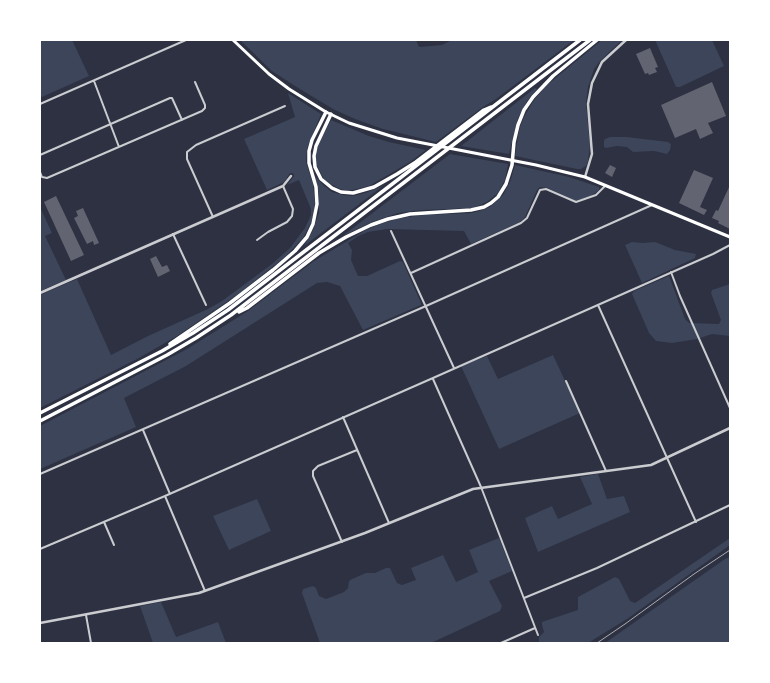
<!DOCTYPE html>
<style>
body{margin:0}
#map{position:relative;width:770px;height:683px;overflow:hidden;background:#2d3142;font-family:Karla,sans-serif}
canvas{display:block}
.frame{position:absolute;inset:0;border:41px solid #fff;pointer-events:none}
</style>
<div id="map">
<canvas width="770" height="683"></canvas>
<div class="frame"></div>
</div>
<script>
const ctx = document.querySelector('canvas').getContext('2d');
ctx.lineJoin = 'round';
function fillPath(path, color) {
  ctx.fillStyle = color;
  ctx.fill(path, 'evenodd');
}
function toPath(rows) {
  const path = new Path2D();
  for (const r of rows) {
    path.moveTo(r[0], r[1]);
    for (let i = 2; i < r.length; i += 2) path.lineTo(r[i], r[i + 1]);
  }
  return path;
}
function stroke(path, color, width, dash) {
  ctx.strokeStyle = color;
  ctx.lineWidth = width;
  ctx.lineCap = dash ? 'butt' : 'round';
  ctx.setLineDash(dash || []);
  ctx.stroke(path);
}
fillPath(toPath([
 [40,40,72,40,89,76,42,97,40,95],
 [240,40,416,40,419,47,442,45,452,40,574,40,496,99,483,107,436,142,383,129,355,119,333,109,295,86,272,71],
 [602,40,622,40,600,61,594,69,588,87,586,103,590,146,588,161,586,166,581,169,577,169,515,156,518,136,520,127,524,117,534,100,547,85],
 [655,40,712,40,724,66,680,87,676,87],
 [535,88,537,89,527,101,518,118,509,154,461,146],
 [288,93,321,114,307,148,306,162,313,184,315,203,312,221,303,238,286,256,241,292,177,336,139,358,40,408,40,295,77,279,111,355,148,336,208,309,222,301,272,264,290,248,305,228,311,215,311,209,299,180,287,185,294,176,293,173,290,173,284,182,267,190,244,139,295,117],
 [331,120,369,136,389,142,426,150,410,162,369,186,348,191,340,189,329,183,324,179,317,166,316,159,316,152,319,143],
 [610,137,627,137,668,142,671,144,670,150,667,154,654,151,633,152,627,147,617,146,606,148,604,147,604,141,605,139],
 [450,154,508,164,505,180,498,193,487,202,473,208,421,210,398,213,372,222,345,235,345,234],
 [515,165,569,177,599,187,599,190,591,196,575,201,548,188,540,187,537,190,525,217,520,222,471,244,464,231,387,229,368,232,358,236,348,243,352,250,351,260,358,276,367,276,400,261,403,262,421,303,421,305,363,330,340,286,327,282,317,283,186,366,124,398,136,427,40,469,40,426,187,349,248,311,314,261,364,231,377,225,400,218,423,215,472,213,479,211,490,207,503,195,510,182],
 [315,176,323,185,332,192,343,195,353,196,365,193,383,186,304,246,314,228,319,212,319,195],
 [40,207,52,233,45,236,66,280,40,291],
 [632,242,643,243,655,242,675,250,696,254,695,258,642,283,625,245],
 [669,276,685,319,689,323,719,324,721,320,711,293,712,290,730,284,730,336,712,334,697,339,672,343,656,341,649,333,632,294,634,291],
 [553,355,580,413,499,449,461,366,487,356,498,379],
 [598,474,607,499,624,496,630,512,538,552,525,518,552,506,558,519,592,504,580,477],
 [257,499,271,531,229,550,213,516],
 [499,538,512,571,489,581,502,606,500,611,431,643,320,643,302,593,303,589,313,586,316,588,319,596,326,599,344,592,348,588,349,581,352,579,366,573,375,573,386,568,390,568,397,583,402,585,416,580,411,568,443,555,456,582,478,572,469,550],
 [730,538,730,545,627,619,588,643,539,643,539,637,544,632,542,625,542,622,578,610,578,597,615,577,619,579,630,601,635,603],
 [730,557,730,643,605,643,725,559],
 [161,602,176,637,218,622,226,643,153,643,140,606]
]), '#3c4559');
fillPath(toPath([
 [650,48,658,67,655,68,657,72,649,75,648,73,645,74,636,54],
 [712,82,726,116,708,123,713,133,700,139,696,129,675,138,661,105],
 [610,165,616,168,612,177,605,173],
 [694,170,713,178,700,207,707,210,704,215,679,203],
 [730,185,730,229,718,223,719,221,712,218,716,210,718,211],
 [56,196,84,255,71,261,44,202],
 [83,208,99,243,94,245,93,241,87,244,74,218,78,216,76,211],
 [156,256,162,267,167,265,170,271,158,277,150,259]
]), '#626471');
stroke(toPath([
 [94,81,119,147],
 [40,104,186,40],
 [40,155,170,98,172,98,182,120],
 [40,172,42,177,47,178,202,111,205,108,205,105,195,82],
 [213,217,187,159,187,152,196,145,285,106],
 [391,231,454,368],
 [173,234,206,305],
 [257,240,268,232,287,222,292,216,293,209,283,186],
 [671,272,680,296,730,408],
 [411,273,521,223,527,218,540,190,546,189,576,202,596,195,605,186],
 [598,305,696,522],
 [433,379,481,487,538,635],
 [566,381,606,471],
 [343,417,389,523],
 [143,430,170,494],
 [40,474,426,306,652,205],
 [165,496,205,591],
 [104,522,114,545],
 [342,542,313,476,313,471,318,466,357,450],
 [40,549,165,496,433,378,713,254,730,245],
 [524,598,597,568,730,505],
 [86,615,91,643],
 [501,643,535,628]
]), '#caccd0', 2);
stroke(toPath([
 [585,177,592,154,588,104,592,83,602,62,626,40],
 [40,293,283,186,291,176],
 [40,623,199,593,365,533,473,489,651,465,730,428]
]), '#caccd0', 2.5);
stroke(toPath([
 [233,40,269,74,289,89,326,112,349,123,397,138,536,165,585,177,730,237]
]), '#fff', 3);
stroke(toPath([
 [331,114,316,146,314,156,315,167,321,179,332,188,341,192,353,193,374,187,397,174,416,162,484,110,491,107],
 [239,312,247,308,319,253,346,237,371,225,388,219,410,214,471,210,484,207,491,203,498,197,506,184,512,165,514,142,518,125,524,110,533,97,553,76,597,40],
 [170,344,230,303,273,270,295,251,307,237,313,224,317,204,316,187,309,163,309,151,312,140,326,112],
 [40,413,162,351,193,333,228,310,580,40],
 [40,421,167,355,196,338,231,315,590,40]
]), '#fff', 3.5);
stroke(toPath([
 [597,643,625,624,694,574,730,550]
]), '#abadb3', 1);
</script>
